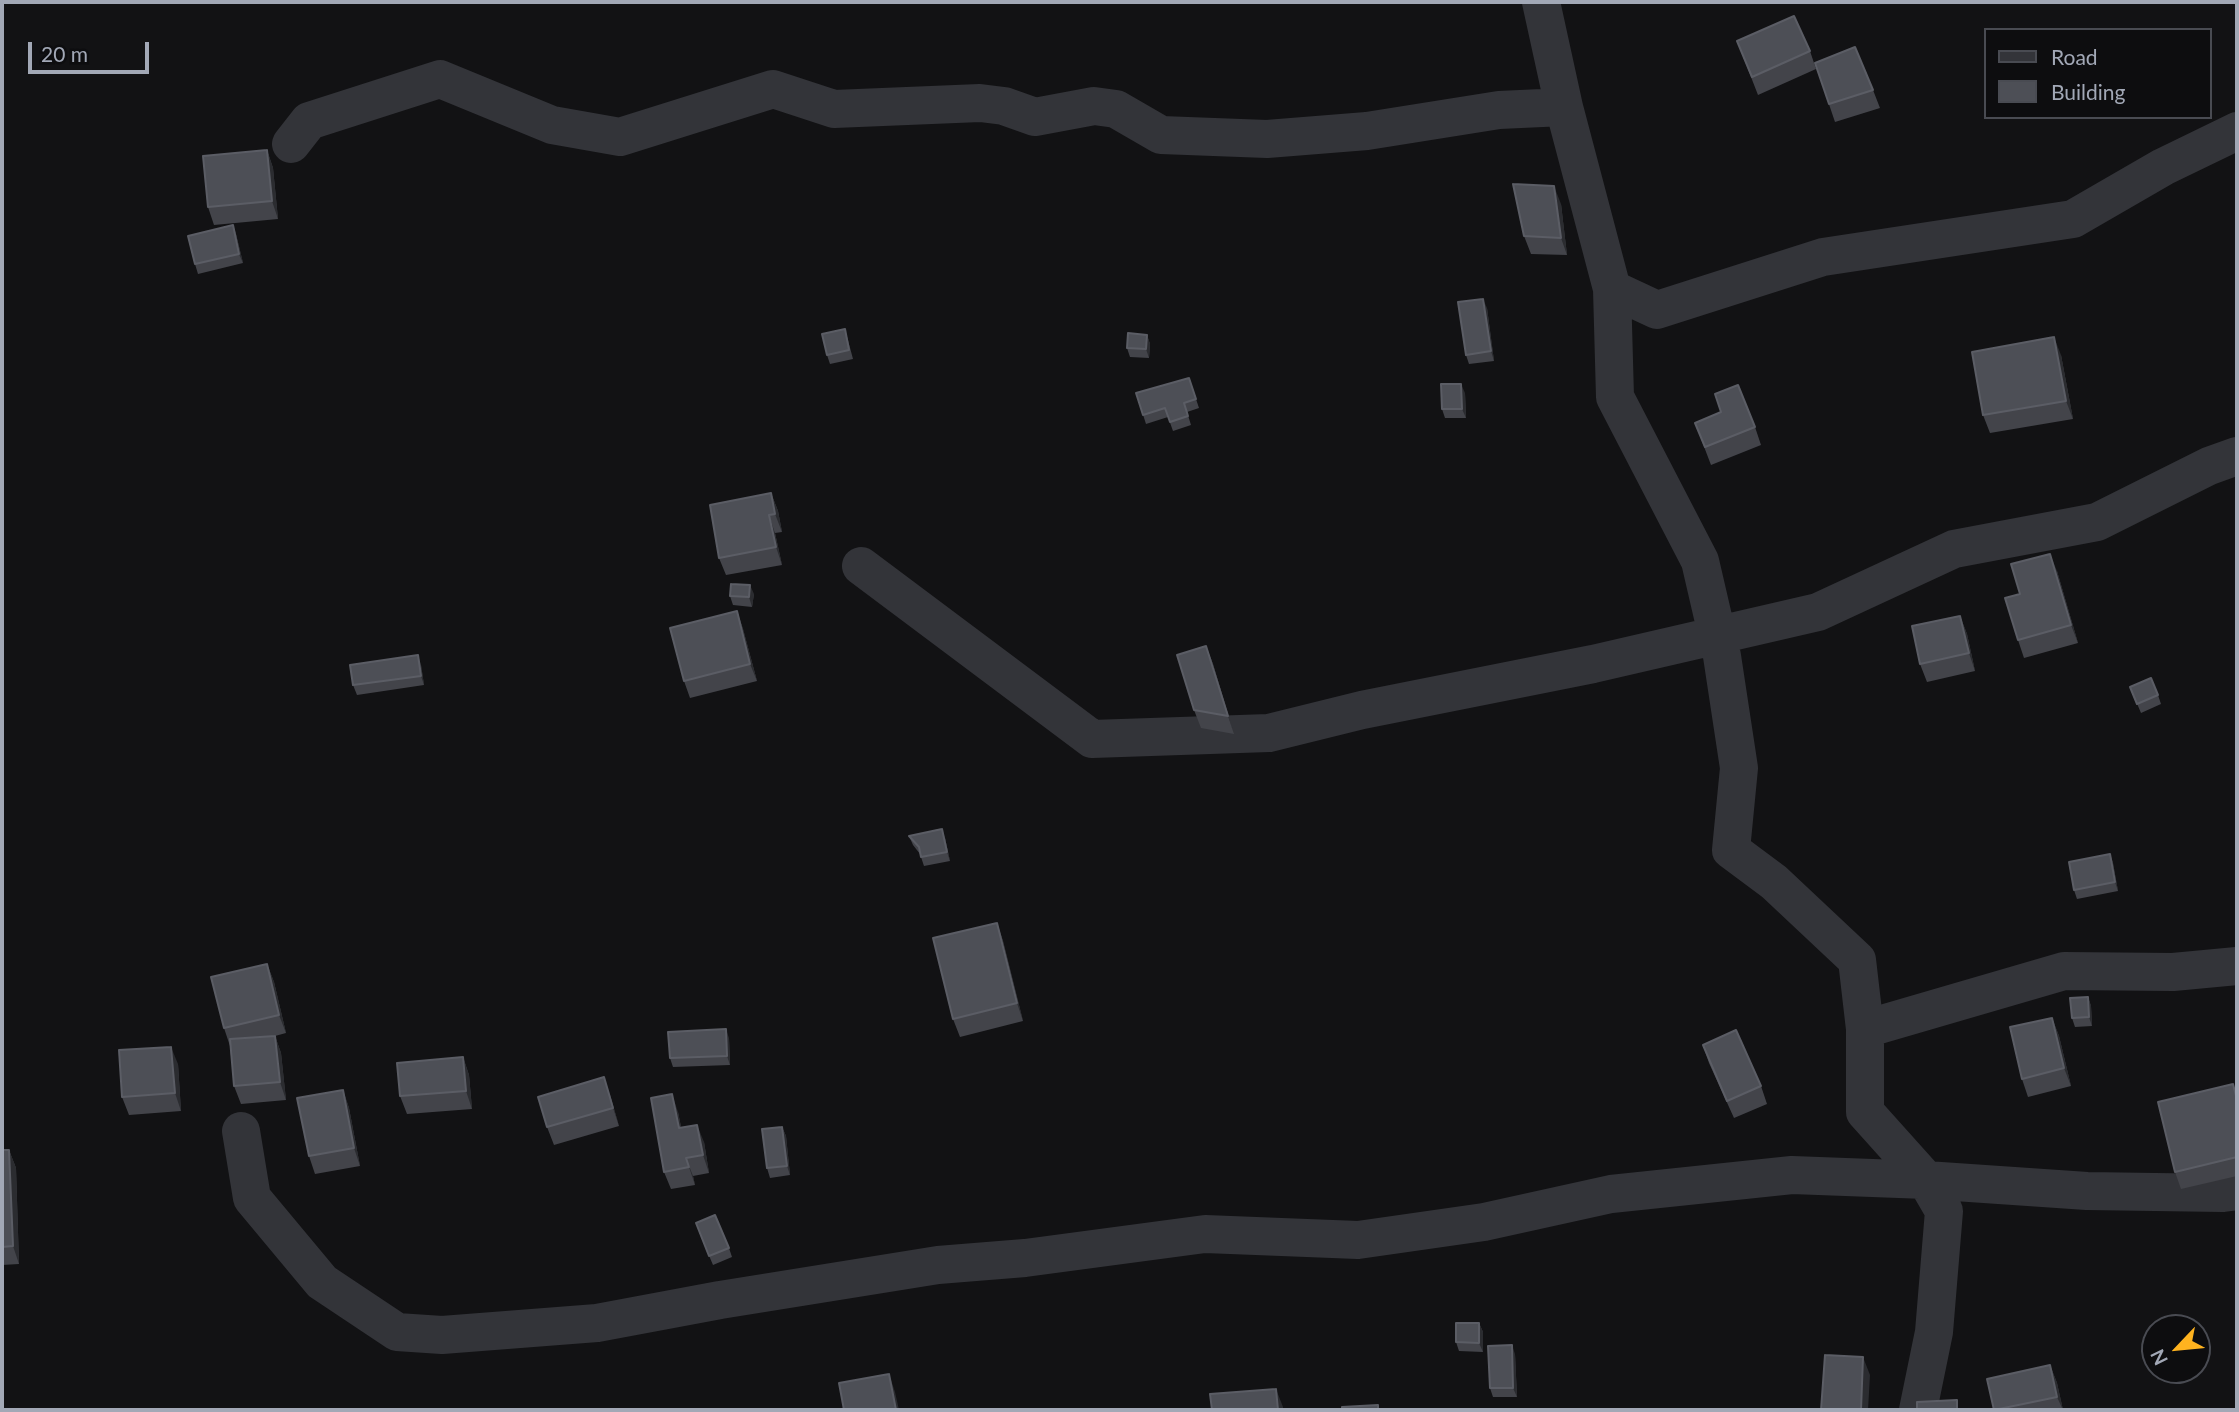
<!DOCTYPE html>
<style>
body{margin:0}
#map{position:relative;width:2239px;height:1412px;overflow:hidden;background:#121214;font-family:Lato,sans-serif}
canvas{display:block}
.frame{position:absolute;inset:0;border:4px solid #a2a8b6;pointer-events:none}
.legend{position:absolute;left:1984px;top:28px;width:228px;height:91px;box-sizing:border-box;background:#0d0d0f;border:2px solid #494b52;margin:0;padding:9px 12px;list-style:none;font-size:21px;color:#a2a8b6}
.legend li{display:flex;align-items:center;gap:14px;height:35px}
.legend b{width:35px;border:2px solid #494b52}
.north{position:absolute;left:2141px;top:1314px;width:70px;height:70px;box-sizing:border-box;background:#0d0d0f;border:2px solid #494b52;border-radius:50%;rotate:244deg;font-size:19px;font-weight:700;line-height:28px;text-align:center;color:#a2a8b6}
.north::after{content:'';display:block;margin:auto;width:24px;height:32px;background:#ffb31f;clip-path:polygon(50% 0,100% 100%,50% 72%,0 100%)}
.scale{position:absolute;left:28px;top:42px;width:121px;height:32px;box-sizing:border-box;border:4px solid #a2a8b6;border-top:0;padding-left:9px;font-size:21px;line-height:24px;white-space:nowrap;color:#a2a8b6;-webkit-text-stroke:5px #0d0d0f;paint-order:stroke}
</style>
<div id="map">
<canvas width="2239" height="1412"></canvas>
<div class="frame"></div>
<ul class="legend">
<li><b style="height:9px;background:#333439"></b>Road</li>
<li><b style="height:19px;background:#4d4f56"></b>Building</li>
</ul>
<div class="north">N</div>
<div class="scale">20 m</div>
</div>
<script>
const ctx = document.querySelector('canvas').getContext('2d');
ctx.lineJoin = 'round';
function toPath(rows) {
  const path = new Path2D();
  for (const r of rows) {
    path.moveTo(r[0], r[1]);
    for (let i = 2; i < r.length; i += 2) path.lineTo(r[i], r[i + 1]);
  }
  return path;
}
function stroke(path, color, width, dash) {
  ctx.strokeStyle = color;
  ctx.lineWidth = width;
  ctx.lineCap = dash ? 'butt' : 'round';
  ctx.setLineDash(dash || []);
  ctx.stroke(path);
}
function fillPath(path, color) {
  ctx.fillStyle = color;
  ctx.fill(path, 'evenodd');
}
stroke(toPath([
 [1541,2,1564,107,1612,289,1615,397,1700,561,1722,656,1739,768,1731,850,1774,882,1857,960,1865,1029,1865,1112,1926,1180,1944,1211,1934,1332,1918,1410],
 [291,144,309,121,440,79,552,125,620,137,773,89,834,109,980,103,1004,106,1035,117,1094,106,1116,109,1161,135,1267,139,1367,131,1499,110,1564,107],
 [1612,289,1657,310,1823,257,2073,219,2163,167,2237,131],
 [861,566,1092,739,1269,733,1362,710,1593,664,1818,612,1954,549,2097,522,2209,466,2237,456],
 [1865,1029,2064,971,2173,972,2237,966],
 [241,1131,252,1198,322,1282,397,1332,442,1335,597,1323,720,1300,938,1265,1025,1258,1205,1234,1358,1240,1484,1222,1611,1194,1792,1175,1926,1180,2087,1191,2223,1193,2237,1191]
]), '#333439', 38);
fillPath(toPath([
 [1737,41,1810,51,1816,69,1758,95],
 [1815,63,1873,90,1880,108,1835,122],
 [267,150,273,168,278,219,214,225,208,207],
 [1561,204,1567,255,1531,254,1524,236],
 [233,225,236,234,243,263,198,274,195,264],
 [1487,308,1494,361,1469,364,1466,355],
 [845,329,853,359,830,364,827,355],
 [1147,335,1150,344,1149,358,1130,357,1127,348],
 [2061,355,2073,419,1990,433,1983,415],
 [1189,378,1199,408,1187,412,1191,425,1173,431,1168,417,1146,424,1136,393],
 [1465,393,1466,418,1445,418,1442,409],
 [1721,412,1755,427,1761,445,1711,465,1695,423],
 [771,493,778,511,782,532,775,533,782,565,726,575,719,558],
 [2057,571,2078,643,2024,658,2018,640,2020,594],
 [754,594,752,607,733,605,730,596],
 [737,611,743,629,757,681,690,698,684,681],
 [1960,616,1967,634,1975,671,1927,682,1920,664],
 [1206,646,1213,664,1234,734,1201,728,1194,710],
 [421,665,424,685,357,695,353,685],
 [2130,687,2158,695,2161,704,2141,713],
 [909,836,945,838,950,861,924,866,920,854,913,845],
 [2110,854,2113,863,2118,891,2077,899,2074,890],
 [997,923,1003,941,1023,1021,960,1037,953,1019],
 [267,964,274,982,286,1033,275,1036,281,1053,286,1100,241,1104,234,1086,230,1046,224,1028],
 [2088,997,2091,1006,2092,1026,2075,1027,2072,1018],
 [2052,1018,2059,1036,2071,1086,2028,1097,2022,1079],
 [729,1038,730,1065,673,1067,670,1058],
 [1703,1045,1761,1086,1767,1104,1734,1118,1709,1063],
 [463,1057,469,1075,472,1109,407,1114,400,1096],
 [178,1064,181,1111,129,1115,122,1097],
 [2233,1084,2237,1095,2237,1176,2181,1189,2175,1172],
 [343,1090,349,1108,360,1166,315,1174,309,1156],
 [610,1095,619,1126,554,1145,547,1127],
 [678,1112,681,1127,704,1142,709,1173,693,1176,695,1185,671,1189,664,1172],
 [782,1127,786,1136,790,1175,770,1178,767,1168],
 [2,1150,9,1150,16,1168,19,1264,2,1265],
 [699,1232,729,1248,732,1257,713,1265],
 [1479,1323,1483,1332,1483,1352,1459,1351,1456,1342],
 [1515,1354,1517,1397,1493,1397,1490,1388],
 [2050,1365,2057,1383,2063,1410,1994,1410]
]), '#43444a');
fillPath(toPath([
 [267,150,273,168,278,219,272,201],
 [1554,186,1561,204,1567,255,1561,238],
 [233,225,236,234,243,263,239,254],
 [1483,299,1487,308,1494,361,1491,351],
 [1147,335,1150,344,1149,358,1146,349],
 [2054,337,2061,355,2073,419,2066,401],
 [1461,384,1465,393,1466,418,1462,409],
 [771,493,778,511,782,532,775,514],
 [769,515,775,533,782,565,776,547],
 [2050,554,2057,571,2078,643,2071,625],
 [750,585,754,594,752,607,749,597],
 [737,611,743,629,757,681,750,664],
 [1960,616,1967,634,1975,671,1969,653],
 [1206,646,1213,664,1234,734,1228,716],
 [418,655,421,665,424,685,421,676],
 [942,829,945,838,950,861,947,852],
 [2110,854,2113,863,2118,891,2115,882],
 [997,923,1003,941,1023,1021,1017,1003],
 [267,964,274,982,286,1033,279,1015],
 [2088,997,2091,1006,2092,1026,2089,1017],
 [2052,1018,2059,1036,2071,1086,2064,1068],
 [726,1029,729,1038,730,1065,727,1056],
 [275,1036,281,1053,286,1100,280,1082],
 [171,1047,178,1064,181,1111,175,1093],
 [463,1057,469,1075,472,1109,466,1091],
 [604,1077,610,1095,619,1126,613,1108],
 [343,1090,349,1108,360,1166,354,1148],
 [672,1094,678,1112,685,1146,679,1128],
 [697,1125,704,1142,709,1173,703,1155],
 [782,1127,786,1136,790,1175,787,1166],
 [9,1150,16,1168,19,1264,13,1246],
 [686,1158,693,1176,695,1185],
 [1479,1323,1483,1332,1483,1352,1479,1343],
 [1512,1345,1515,1354,1517,1397,1513,1388],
 [1863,1357,1870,1375,1868,1410,1861,1410],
 [2050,1365,2057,1383,2063,1410,2057,1397],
 [889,1374,895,1392,899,1410,896,1410],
 [1276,1389,1283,1407,1283,1410,1278,1410]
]), '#2b2c30');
const building = toPath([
 [1794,16,1810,51,1752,77,1737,41,1794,16],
 [1855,47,1873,90,1829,104,1815,63,1855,47],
 [267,150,272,201,208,207,203,156,267,150],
 [1513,184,1554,186,1561,238,1524,236,1513,184],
 [233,225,239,254,195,264,188,236,233,225],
 [1483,299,1491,351,1466,355,1458,302,1483,299],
 [845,329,849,350,827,355,822,334,845,329],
 [1128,333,1147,335,1146,349,1127,348,1128,333],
 [2054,337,2066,401,1983,415,1972,352,2054,337],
 [1189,378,1196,399,1184,403,1188,416,1170,422,1165,408,1143,415,1136,393,1189,378],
 [1441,384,1461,384,1462,409,1442,409,1441,384],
 [1738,385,1755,427,1705,447,1695,423,1721,412,1715,394,1738,385],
 [771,493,775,514,769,515,776,547,719,558,710,505,771,493],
 [2050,554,2071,625,2018,640,2005,598,2020,594,2011,564,2050,554],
 [731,584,750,585,749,597,730,596,731,584],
 [737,611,750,664,684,681,670,628,737,611],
 [1960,616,1969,653,1920,664,1912,626,1960,616],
 [1206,646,1228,716,1194,710,1177,655,1206,646],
 [418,655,421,676,353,685,350,665,418,655],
 [2151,678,2158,695,2137,704,2130,687,2151,678],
 [942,829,947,852,921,857,919,847,909,836,942,829],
 [2110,854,2115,882,2074,890,2069,862,2110,854],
 [997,923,1017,1003,953,1019,933,938,997,923],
 [267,964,279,1015,224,1028,211,977,267,964],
 [2088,997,2089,1017,2072,1018,2070,998,2088,997],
 [2052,1018,2064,1068,2022,1079,2010,1027,2052,1018],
 [726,1029,727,1056,670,1058,668,1032,726,1029],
 [1736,1030,1761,1086,1727,1101,1703,1045,1736,1030],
 [275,1036,280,1082,234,1086,230,1039,275,1036],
 [171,1047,175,1093,122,1097,119,1050,171,1047],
 [463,1057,466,1091,400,1096,397,1063,463,1057],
 [604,1077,613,1108,547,1127,538,1097,604,1077],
 [2233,1084,2237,1100,2237,1157,2175,1172,2158,1102,2233,1084],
 [343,1090,354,1148,309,1156,297,1098,343,1090],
 [672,1094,679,1128,697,1125,703,1155,686,1158,689,1167,664,1172,651,1098,672,1094],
 [782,1127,787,1166,767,1168,762,1129,782,1127],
 [2,1150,9,1150,13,1246,2,1247,2,1150],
 [715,1215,729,1248,709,1256,696,1223,715,1215],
 [1456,1323,1479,1323,1479,1343,1456,1342,1456,1323],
 [1512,1345,1513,1388,1490,1388,1488,1346,1512,1345],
 [1825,1355,1863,1357,1861,1410,1821,1410,1825,1355],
 [2050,1365,2057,1397,1994,1410,1987,1379,2050,1365],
 [889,1374,896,1410,844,1410,839,1383,889,1374],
 [1276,1389,1278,1410,1212,1410,1210,1394,1276,1389],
 [1957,1400,1957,1410,1917,1410,1917,1402,1957,1400],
 [1378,1405,1378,1410,1342,1410,1342,1407,1378,1405]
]);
fillPath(building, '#4d4f56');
stroke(building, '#5b5d65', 2);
</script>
